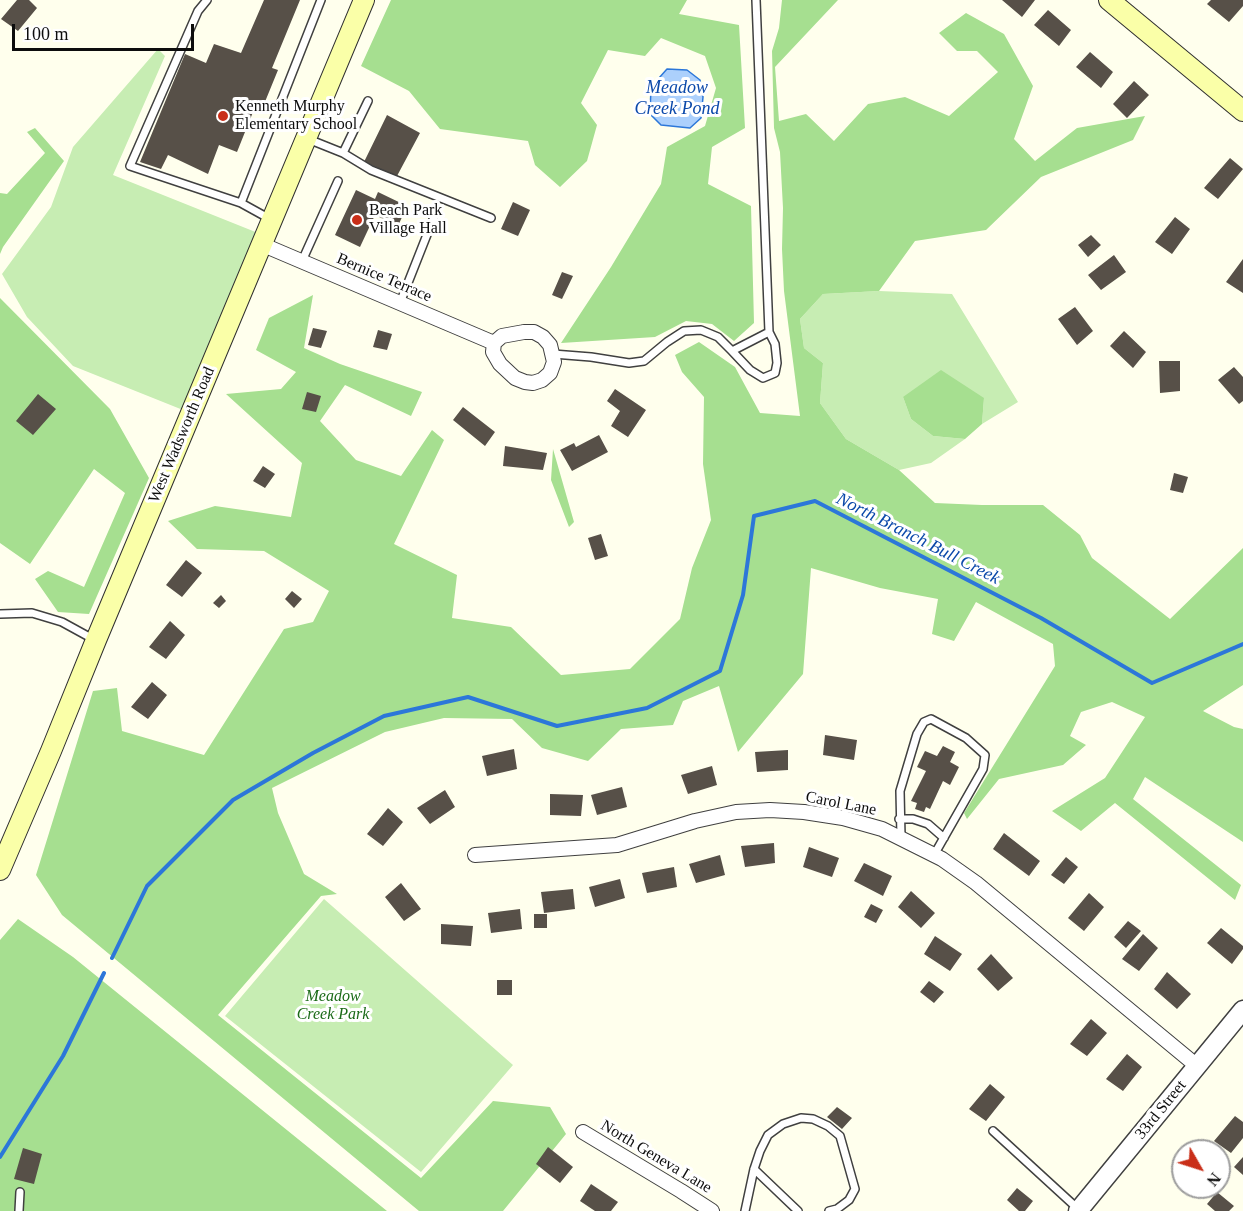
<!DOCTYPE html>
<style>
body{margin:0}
#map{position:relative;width:1243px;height:1211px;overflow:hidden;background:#ffffed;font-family:Georgia,serif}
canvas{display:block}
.north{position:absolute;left:1171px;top:1139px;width:60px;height:60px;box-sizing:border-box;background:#fff;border:2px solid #9e9e9e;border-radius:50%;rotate:129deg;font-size:16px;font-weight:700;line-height:24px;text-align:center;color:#0d0d0d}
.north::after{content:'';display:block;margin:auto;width:21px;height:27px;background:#c92e18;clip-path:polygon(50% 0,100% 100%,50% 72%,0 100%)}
.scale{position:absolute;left:12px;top:24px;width:182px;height:27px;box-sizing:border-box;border:3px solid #0d0d0d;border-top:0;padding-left:8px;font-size:18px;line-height:21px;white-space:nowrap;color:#0d0d0d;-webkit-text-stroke:4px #fff;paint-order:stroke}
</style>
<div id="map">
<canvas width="1243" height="1211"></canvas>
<div class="north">N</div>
<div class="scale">100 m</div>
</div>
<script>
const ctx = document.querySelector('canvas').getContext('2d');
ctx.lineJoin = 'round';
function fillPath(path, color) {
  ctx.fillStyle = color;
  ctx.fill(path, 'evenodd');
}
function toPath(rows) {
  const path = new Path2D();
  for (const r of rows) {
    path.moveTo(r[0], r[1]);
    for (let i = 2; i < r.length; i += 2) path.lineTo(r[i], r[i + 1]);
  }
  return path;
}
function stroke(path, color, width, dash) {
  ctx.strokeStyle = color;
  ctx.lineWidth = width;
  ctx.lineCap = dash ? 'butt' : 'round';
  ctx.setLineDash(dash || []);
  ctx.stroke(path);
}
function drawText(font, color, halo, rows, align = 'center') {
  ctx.font = font + ' Georgia,serif';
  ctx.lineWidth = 6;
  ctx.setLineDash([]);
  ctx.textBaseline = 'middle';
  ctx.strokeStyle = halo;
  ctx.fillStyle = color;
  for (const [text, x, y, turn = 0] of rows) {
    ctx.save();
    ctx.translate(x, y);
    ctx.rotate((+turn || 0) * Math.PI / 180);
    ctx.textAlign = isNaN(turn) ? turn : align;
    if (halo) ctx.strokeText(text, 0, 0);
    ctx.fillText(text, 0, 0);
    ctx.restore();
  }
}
fillPath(toPath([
 [158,49,165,56,113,175,258,233,183,410,73,366,27,317,2,274,51,207,73,147],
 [879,291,952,294,1018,402,982,424,984,398,903,397,911,419,933,436,965,439,931,463,899,470,846,439,820,403,823,363,804,348,800,319,823,294],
 [324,899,513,1065,421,1172,225,1016]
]), '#c7edb3');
fillPath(toPath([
 [391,0,687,0,679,14,739,25,745,128,712,147,708,184,751,206,754,323,734,341,712,324,686,321,655,337,561,343,611,267,661,184,667,147,705,126,716,88,705,56,661,38,645,56,608,50,581,103,597,125,587,161,560,187,535,165,528,141,440,129,409,91,361,66],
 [782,0,838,0,775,67,779,121,806,114,834,141,868,104,905,97,949,116,998,72,977,51,957,51,939,33,966,13,1004,34,1033,86,1014,139,1035,161,1077,128,1145,116,1133,140,1041,177,986,230,915,241,879,291,823,294,800,319,804,348,823,363,820,403,846,439,899,470,935,503,982,505,1043,505,1080,535,1092,558,1170,619,1243,548,1243,685,1203,711,1234,727,1243,729,1243,842,1145,777,1133,799,1241,885,1235,900,1115,803,1081,831,1052,811,1105,778,1145,717,1112,702,1081,712,1070,736,1086,745,1063,765,999,779,967,819,964,813,1055,666,1053,644,976,602,954,641,932,634,938,599,880,588,811,568,803,674,738,752,719,686,683,701,673,725,621,729,588,761,542,748,512,719,444,718,385,732,272,788,278,813,304,874,337,894,321,896,218,1015,421,1178,493,1101,550,1107,566,1134,503,1211,419,1211,62,915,36,875,93,691,117,688,122,731,204,755,284,629,313,622,329,591,264,551,197,549,168,521,215,506,291,517,302,463,226,394,281,389,296,372,256,350,269,318,313,295,304,348,340,364,422,392,411,416,345,385,320,421,356,460,401,476,432,430,444,440,394,544,457,575,452,618,511,627,561,675,630,669,680,619,692,568,711,520,703,464,704,397,682,372,675,355,699,342,735,367,760,413,800,416,784,291,782,249,783,208,780,152,774,128,772,51,779,28],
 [35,128,64,161,3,247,0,254,0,193,7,194,45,153,27,132],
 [0,298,110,409,149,478,89,614,58,612,35,579,48,571,84,587,125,493,94,469,30,564,0,543],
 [941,370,984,398,982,424,965,439,933,436,911,419,903,397],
 [553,449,574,522,569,527,551,480],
 [18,919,73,957,387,1211,0,1211,0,940]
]), '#a6df90');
const water = toPath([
 [667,69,687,70,700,80,703,97,701,118,690,128,661,125,650,114,651,87,667,69]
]);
fillPath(water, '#acd0fc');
stroke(water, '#2c77d9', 1.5);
stroke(toPath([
 [112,958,147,886,233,800,313,753,384,716,468,697,557,726,647,708,720,671,743,595,754,516,815,501,1041,618,1152,683,1243,644],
 [0,1157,63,1056,104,973]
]), '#2c77d9', 4);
fillPath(toPath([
 [17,0,29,0,37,8,18,31,1,19],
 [264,0,300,0,272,68,278,70,260,114,253,112,237,152,219,145,208,174,168,155,161,169,140,162,185,54,206,63,214,44,241,53],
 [1002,0,1035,0,1022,17],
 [1211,0,1243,0,1243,6,1229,22,1207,4],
 [1048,10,1071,30,1059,46,1034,25],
 [1090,52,1113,72,1101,88,1076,67],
 [1134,81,1149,95,1127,118,1113,104],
 [387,115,420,133,397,176,364,162],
 [1230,158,1243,169,1218,199,1204,188],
 [356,190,375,199,378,192,407,206,398,226,375,215,360,247,335,235],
 [513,202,530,210,518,236,501,229],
 [1175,217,1190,229,1172,254,1155,242],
 [1091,235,1101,245,1088,257,1078,245],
 [1114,255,1126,272,1101,290,1088,275],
 [1243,259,1243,293,1226,282],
 [562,272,573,276,562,299,552,295],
 [1075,307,1093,331,1077,345,1058,319],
 [313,328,327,331,321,348,308,345],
 [378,330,392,334,387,350,373,347],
 [1124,331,1146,352,1133,368,1110,346],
 [1159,361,1180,361,1180,391,1160,393],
 [1234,367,1243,377,1243,401,1239,404,1218,380],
 [615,389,646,410,628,437,611,426,620,411,607,401],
 [307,392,321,396,316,412,302,409],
 [38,394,56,409,33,435,16,421],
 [463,407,495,432,485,446,453,420],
 [599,435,608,452,572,471,560,450,574,443,576,447],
 [505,446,547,453,543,470,503,466],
 [263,466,275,474,265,488,253,481],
 [1174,473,1188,477,1183,493,1170,490],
 [601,534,608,556,595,560,588,538],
 [186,560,202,573,182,597,166,585],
 [292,591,302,599,294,608,285,599],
 [221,595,226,601,219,608,213,603],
 [170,621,185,635,166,659,149,647],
 [152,682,167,695,148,719,131,707],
 [825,735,857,740,854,760,823,755],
 [943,746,955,752,950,762,959,767,950,785,943,781,930,809,926,807,924,812,915,809,917,803,911,801,926,771,917,767,925,751,937,756],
 [514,749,517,769,487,776,482,756],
 [788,750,788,770,757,772,755,752],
 [712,766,717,785,688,794,681,775],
 [622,787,627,807,597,815,591,795],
 [445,790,455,807,430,824,417,808],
 [550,794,583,795,581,816,550,815],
 [388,808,403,822,383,846,367,834],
 [1004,833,1040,861,1029,876,993,849],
 [774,843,775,863,745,867,741,846],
 [809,847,839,858,832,877,803,867],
 [720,855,725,875,696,883,689,864],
 [1066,857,1078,867,1064,884,1051,875],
 [864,863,892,876,883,896,854,881],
 [674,867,677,887,647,893,642,873],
 [620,879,625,898,595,907,589,887],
 [401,883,421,909,404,921,385,897],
 [573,889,575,909,544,913,541,892],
 [911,891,935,913,921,928,898,907],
 [1089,893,1104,907,1084,931,1068,918],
 [871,904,883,910,876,923,864,917],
 [520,909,522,929,491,933,488,913],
 [534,914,547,914,547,928,534,928],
 [1128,921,1141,931,1126,948,1114,937],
 [441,924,473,926,471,946,441,944],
 [1221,928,1243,946,1243,949,1232,964,1207,943],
 [1143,934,1158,948,1139,971,1122,959],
 [935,936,962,954,950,971,924,954],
 [991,954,1013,978,998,991,977,969],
 [1167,972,1191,994,1177,1009,1154,989],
 [497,980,512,980,512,995,497,995],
 [929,981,944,992,934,1003,920,992],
 [1091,1019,1107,1033,1087,1056,1070,1044],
 [1127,1054,1142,1067,1123,1091,1106,1079],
 [990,1084,1005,1097,986,1121,969,1109],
 [837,1107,852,1118,842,1129,827,1117],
 [1235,1116,1243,1122,1243,1138,1231,1153,1214,1141],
 [548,1147,573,1167,560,1183,536,1164],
 [23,1148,42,1154,34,1184,14,1179],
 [1243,1157,1243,1175,1234,1167],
 [591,1184,618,1202,611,1211,595,1211,580,1201],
 [1017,1188,1033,1201,1025,1211,1019,1211,1007,1200],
 [1217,1192,1234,1206,1229,1211,1215,1211,1207,1204]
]), '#575048');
const service = toPath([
 [207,0,198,11,130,166,241,203,270,219],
 [308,139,343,153,371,170,491,218],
 [343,153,368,101],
 [241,203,321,0],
 [302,261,338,181],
 [400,303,434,217],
 [732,351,750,370,763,378,775,373,777,363,775,344,769,332],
 [553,354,591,357,629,363,644,361,667,342,684,331,701,330,718,337,732,351,769,332,756,0],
 [0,614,32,613,62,622,93,639],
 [899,819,913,819,928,824,944,838],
 [901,837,900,791,917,734,924,722,931,719,966,738,985,755,983,769,934,855],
 [993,1131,1077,1208],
 [754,1169,798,1211],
 [19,1211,20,1192],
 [745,1211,754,1169,760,1151,768,1135,783,1124,801,1118,813,1119,828,1126,840,1136,855,1189,849,1200,837,1209,829,1211]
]);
const minor = toPath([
 [261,244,494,343],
 [524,332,534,332,543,337,550,345,554,362,550,373,542,380,533,383,525,382,515,378,500,364,493,352,494,343,502,336,524,332],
 [475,855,617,845,695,821,736,812,770,810,804,812,843,818,882,829,942,859,976,883,1197,1066],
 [583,1132,681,1191,712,1211]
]);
const tertiary = toPath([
 [1078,1211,1243,1010]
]);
const secondary = toPath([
 [1109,0,1243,111],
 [0,870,51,751,96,640,364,0]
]);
stroke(service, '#404040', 10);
stroke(minor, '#404040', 16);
stroke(tertiary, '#404040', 21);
stroke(secondary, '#2f2f2f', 22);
stroke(service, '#fff', 7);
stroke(minor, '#fff', 14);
stroke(tertiary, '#fff', 18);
stroke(secondary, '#faffa8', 20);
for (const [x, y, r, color] of [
 [223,116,6,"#c92e18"],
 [357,220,6,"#c92e18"]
]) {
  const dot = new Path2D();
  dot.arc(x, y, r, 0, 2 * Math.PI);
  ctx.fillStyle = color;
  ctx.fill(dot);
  stroke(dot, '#fff', 2);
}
drawText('16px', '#0d0d0d', '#fff', [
 ["Kenneth Murphy",235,107],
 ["Elementary School",235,125],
 ["Beach Park",369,211],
 ["Village Hall",369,229]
], 'left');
drawText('16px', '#0d0d0d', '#fff', [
 ["Bernice Terrace",384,278,23],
 ["West Wadsworth Road",182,435,-67],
 ["Carol Lane",841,804,11],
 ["33rd Street",1161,1110,-51],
 ["North Geneva Lane",656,1157,31]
]);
drawText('italic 16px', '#1a6a17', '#fff', [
 ["Meadow",333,997],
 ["Creek Park",333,1015]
]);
drawText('italic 18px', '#0b49aa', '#fff', [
 ["Meadow",677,88],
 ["Creek Pond",677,109],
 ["North Branch Bull Creek",918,539,27]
]);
</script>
